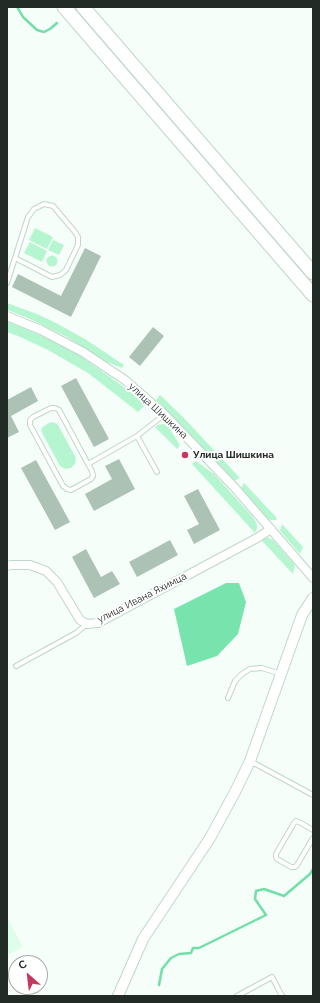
<!DOCTYPE html>
<meta charset="utf-8">
<style>
body{margin:0}
#map{position:relative;width:320px;height:1003px;overflow:hidden;background:#f5fef9;font-family:Raleway,sans-serif}
canvas{display:block}
.frame{position:absolute;inset:0;border:8px solid #222b26;pointer-events:none}
.north{position:absolute;left:8px;top:955px;width:40px;height:40px;box-sizing:border-box;background:#fff;border:1px solid #a7aaa8;border-radius:50%;rotate:332deg;font-size:11px;font-weight:700;line-height:16px;text-align:center;color:#222b26}
.north::after{content:'';display:block;margin:auto;width:14px;height:18px;background:#c6375d;clip-path:polygon(50% 0,100% 100%,50% 72%,0 100%)}
</style>
<div id="map">
<canvas width="320" height="1003"></canvas>
<div class="frame"></div>
<div class="north">С</div>
</div>
<script>
const ctx = document.querySelector('canvas').getContext('2d');
ctx.lineJoin = 'round';
function fillPath(path, color) {
  ctx.fillStyle = color;
  ctx.fill(path, 'evenodd');
}
function toPath(rows) {
  const path = new Path2D();
  for (const r of rows) {
    if (r.length === 3) {
      path.moveTo(r[0] + r[2], r[1]);
      path.arc(r[0], r[1], r[2], 0, 2 * Math.PI);
      continue;
    }
    path.moveTo(r[0], r[1]);
    for (let i = 2; i < r.length; i += 2) path.lineTo(r[i], r[i + 1]);
  }
  return path;
}
function stroke(path, color, width, dash) {
  ctx.strokeStyle = color;
  ctx.lineWidth = width;
  ctx.lineCap = dash ? 'butt' : 'round';
  ctx.setLineDash(dash || []);
  ctx.stroke(path);
}
function drawText(font, color, halo, rows, align = 'center') {
  ctx.font = font + ' Raleway,sans-serif';
  ctx.lineWidth = 4;
  ctx.setLineDash([]);
  ctx.textBaseline = 'middle';
  ctx.strokeStyle = halo;
  ctx.fillStyle = color;
  for (const [text, x, y, turn = 0] of rows) {
    ctx.save();
    ctx.translate(x, y);
    ctx.rotate((+turn || 0) * Math.PI / 180);
    ctx.textAlign = isNaN(turn) ? turn : align;
    if (halo) ctx.strokeText(text, 0, 0);
    ctx.fillText(text, 0, 0);
    ctx.restore();
  }
}
fillPath(toPath([
 [7,917,23,947,7,955]
]), '#defdeb');
fillPath(toPath([
 [35,228,53,237,47,249,29,240],
 [53,240,64,245,59,255,48,250],
 [30,242,47,251,42,262,24,253],
 [52,261,5.5],
 [7,303,37,314,56,323,85,339,124,365,122,368,105,361,67,337,30,319,8,310],
 [7,321,45,337,76,353,117,382,146,404,138,412,88,373,48,350,18,336,7,332],
 [160,395,183,417,240,478,234,481,231,479,197,442,155,401],
 [51,422,55,423,58,425,76,458,75,464,71,468,65,469,60,466,41,431,42,428,44,426],
 [164,424,168,426,180,445,177,449,155,427,158,425],
 [196,461,214,474,252,516,256,522,257,525,257,529,255,533,192,464],
 [244,483,277,518,276,520,271,520,268,519,242,490,241,488],
 [282,524,303,547,300,554,280,531],
 [265,537,269,538,273,540,295,565,293,574,263,542,262,539]
]), '#b5f6d1');
fillPath(toPath([
 [226,583,239,583,246,602,238,634,217,656,187,666,174,609]
]), '#76e4ac');
stroke(toPath([
 [17,7,19,10,23,17,37,30,44,32,50,29,57,23],
 [159,985,162,969,171,958,179,954,191,953,193,948,199,948,266,915,255,899,256,891,264,889,284,896,310,874,313,869]
]), '#71dfa7', 2.5);
fillPath(toPath([
 [85,248,101,256,71,317,12,287,18,274,61,296],
 [153,327,164,336,140,366,129,357],
 [76,378,109,439,94,447,61,386],
 [31,387,38,401,11,416,19,432,7,438,7,400],
 [119,459,135,489,94,511,85,494,112,479,105,466],
 [36,460,70,522,55,530,21,468],
 [198,489,220,530,194,544,187,530,199,524,184,496],
 [170,540,178,555,137,577,129,562],
 [86,549,101,577,112,571,120,584,94,598,72,557]
]), '#acc2b5');
const service = toPath([
 [7,283,28,217,34,209,44,204,53,206,75,232,78,237,78,245,66,270,60,275,52,277,15,258],
 [137,436,157,472],
 [88,464,92,471,93,476,91,479,71,490,67,489,63,486,30,425,30,420,33,417,51,408,55,408,59,410,88,464,137,436,164,415],
 [16,666,76,633,87,624],
 [228,698,235,681,242,674,250,669,262,668,281,674],
 [250,761,313,795],
 [313,830,299,822,296,821,294,823,276,854,276,857,277,859,291,867,295,867,297,865,313,838],
 [237,996,272,977,282,996]
]);
const minor = toPath([
 [7,316,41,330,83,352,125,380,164,414,193,444,235,488,313,578],
 [7,566,11,565,30,565,46,571,57,582,80,620,87,624,98,623,257,538,271,529]
]);
const tertiary = toPath([
 [118,996,122,987,143,939,210,838,235,792,250,761,302,615,313,598]
]);
const trunk = toPath([
 [64,7,313,295],
 [83,7,313,273]
]);
stroke(service, '#c0d7c9', 6);
stroke(minor, '#c0d7c9', 10);
stroke(tertiary, '#c0d7c9', 12);
stroke(trunk, '#c0d7c9', 15);
stroke(service, '#fff', 4);
stroke(minor, '#fff', 8);
stroke(tertiary, '#fff', 10);
stroke(trunk, '#fff', 13);
for (const [x, y, r, color] of [
 [185,455,4,"#c6375d"]
]) {
  const dot = new Path2D();
  dot.arc(x, y, r, 0, 2 * Math.PI);
  ctx.fillStyle = color;
  ctx.fill(dot);
  stroke(dot, '#fff', 1.5);
}
drawText('10px', '#222b26', '#fff', [
 ["улица Шишкина",158,411,43],
 ["улица Ивана Яхимца",142,598,-27]
]);
drawText('bold 10px', '#222b26', '#fff', [
 ["Улица Шишкина",193,455]
], 'left');
</script>
